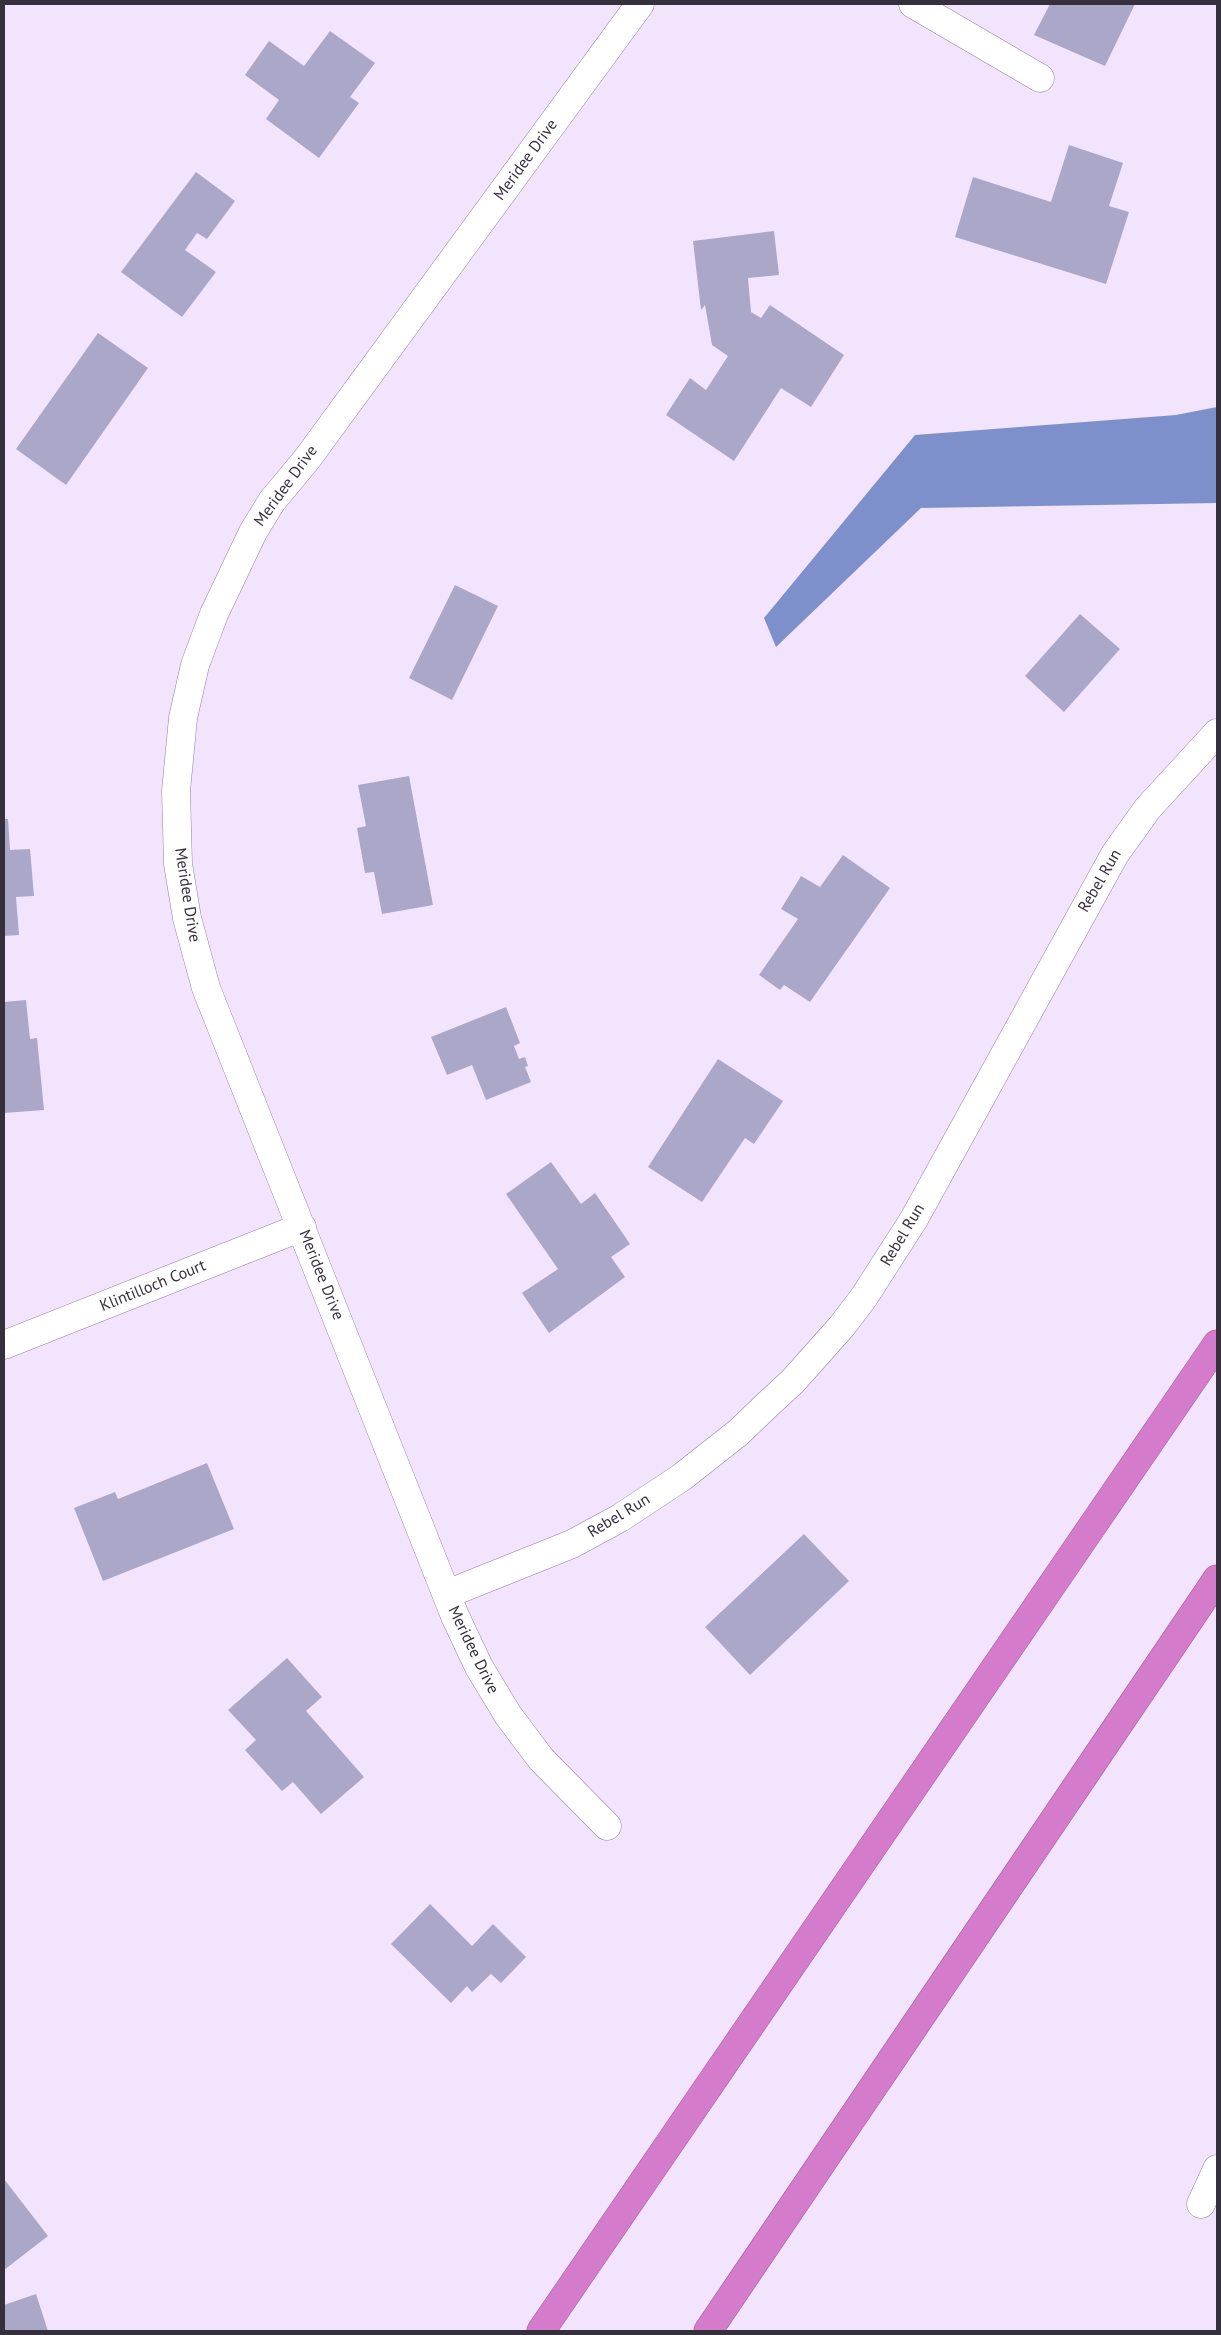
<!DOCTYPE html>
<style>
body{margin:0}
#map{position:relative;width:1221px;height:2335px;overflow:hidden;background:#f3e4fe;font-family:"PT Sans",sans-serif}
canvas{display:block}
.frame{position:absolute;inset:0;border:5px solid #362f3c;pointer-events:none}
</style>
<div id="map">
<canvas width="1221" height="2335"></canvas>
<div class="frame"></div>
</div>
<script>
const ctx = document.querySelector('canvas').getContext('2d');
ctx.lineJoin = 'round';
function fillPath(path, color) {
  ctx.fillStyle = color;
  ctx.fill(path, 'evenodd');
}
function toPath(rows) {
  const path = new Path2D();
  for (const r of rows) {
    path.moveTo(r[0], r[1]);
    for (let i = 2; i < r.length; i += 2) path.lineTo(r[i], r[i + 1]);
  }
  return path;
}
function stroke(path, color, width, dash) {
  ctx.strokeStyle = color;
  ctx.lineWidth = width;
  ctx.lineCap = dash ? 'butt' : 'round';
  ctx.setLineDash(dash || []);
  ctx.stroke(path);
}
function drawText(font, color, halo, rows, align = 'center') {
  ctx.font = font + ' "PT Sans",sans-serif';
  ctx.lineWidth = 4.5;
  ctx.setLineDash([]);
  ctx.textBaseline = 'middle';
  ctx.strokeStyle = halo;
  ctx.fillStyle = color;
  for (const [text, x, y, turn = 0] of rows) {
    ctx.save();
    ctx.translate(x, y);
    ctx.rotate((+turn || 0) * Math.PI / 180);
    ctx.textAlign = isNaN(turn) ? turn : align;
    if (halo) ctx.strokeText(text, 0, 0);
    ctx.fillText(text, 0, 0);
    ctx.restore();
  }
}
fillPath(toPath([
 [1217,407,1217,503,921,508,776,647,764,618,915,435,1176,415]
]), '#7e90cb');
fillPath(toPath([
 [1050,4,1135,4,1105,66,1034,35],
 [330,31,375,63,350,97,359,103,319,158,266,119,279,100,245,75,269,41,304,66],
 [1069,145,1123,163,1109,206,1129,212,1106,284,955,237,973,177,1051,202],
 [196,172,235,201,207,239,197,233,185,250,216,272,182,317,121,272],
 [774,231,779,275,748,278,751,312,761,318,770,305,844,355,811,407,781,388,734,461,666,415,690,378,706,390,728,356,712,345,705,305,701,310,693,241],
 [98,333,148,368,66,485,16,449],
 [455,585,498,606,452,700,409,678],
 [1080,614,1120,649,1064,712,1025,676],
 [409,776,433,905,382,914,374,872,365,873,357,828,366,826,358,785],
 [4,819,8,819,10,850,30,849,34,896,16,897,19,935,4,936],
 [843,855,890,888,810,1002,784,985,780,990,759,975,798,919,781,909,801,876,820,887],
 [26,1000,30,1039,37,1038,44,1110,4,1113,4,1002],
 [506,1007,520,1043,514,1046,519,1059,525,1057,528,1066,525,1067,531,1082,486,1100,472,1065,447,1075,431,1037],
 [718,1059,783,1101,754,1144,745,1138,702,1202,648,1167],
 [551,1162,581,1204,595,1193,630,1244,611,1257,625,1277,549,1333,522,1293,558,1269,506,1194],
 [207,1463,234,1529,103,1581,74,1508,115,1492,118,1499],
 [804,1534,849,1581,750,1675,705,1627],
 [287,1658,322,1697,306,1711,364,1777,321,1814,293,1782,282,1791,245,1750,256,1740,228,1710],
 [430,1904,472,1946,493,1924,526,1957,501,1983,491,1974,472,1992,467,1986,451,2003,391,1944],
 [4,2179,48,2236,4,2270],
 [36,2294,48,2331,4,2331,4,2305]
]), '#aba7c9');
const minor = toPath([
 [913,4,1040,78],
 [4,1345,302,1227],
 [447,1594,572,1544,620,1518,682,1477,739,1432,766,1406,793,1381,842,1326,864,1297,914,1219,1115,854,1148,808,1217,733],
 [607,1826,541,1759,508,1715,479,1667,455,1616,206,988,187,918,178,864,176,791,183,718,195,665,214,614,253,532,272,501,307,459,640,4],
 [1201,2204,1217,2169]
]);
const highway = toPath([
 [541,2331,1217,1344],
 [708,2331,1217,1579]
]);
stroke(minor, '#9382a0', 29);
stroke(highway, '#9d609a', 29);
stroke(minor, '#fff', 28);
stroke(highway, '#d57bcc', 28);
drawText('16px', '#362f3c', '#fff', [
 ["Meridee Drive",526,160,-54],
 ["Meridee Drive",286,486,-54],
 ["Rebel Run",1100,881,-60],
 ["Meridee Drive",187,895,81],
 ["Rebel Run",903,1235,-59],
 ["Meridee Drive",321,1275,68],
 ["Klintilloch Court",153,1286,-22],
 ["Rebel Run",619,1516,-31],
 ["Meridee Drive",473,1650,64]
]);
</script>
